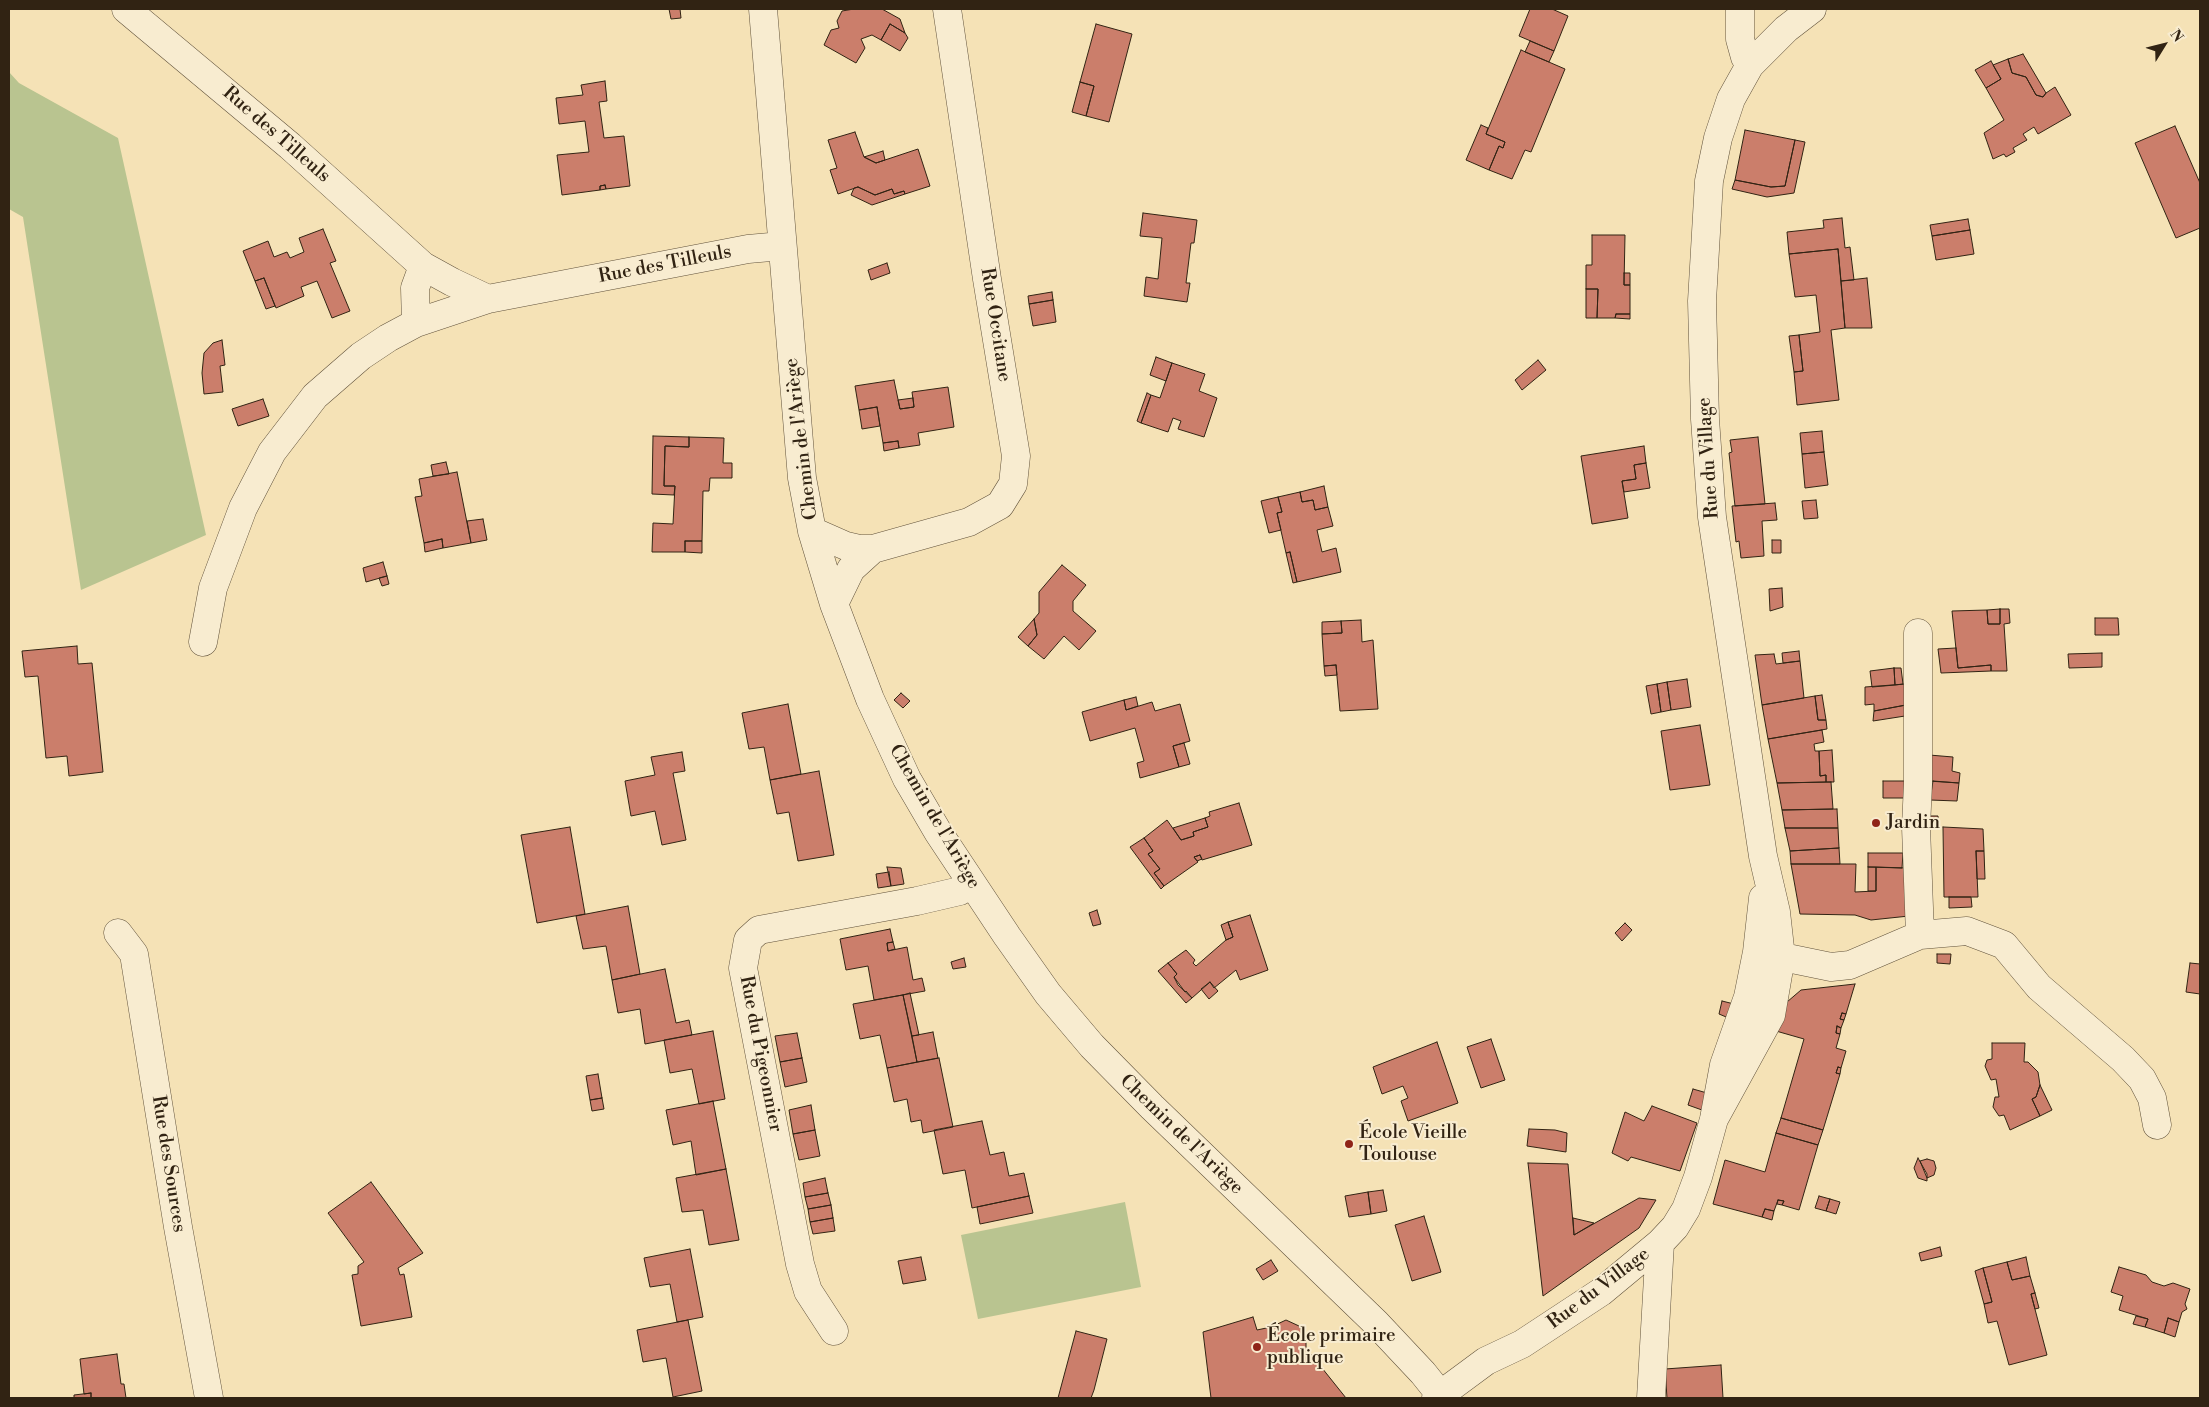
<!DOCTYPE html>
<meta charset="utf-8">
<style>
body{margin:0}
#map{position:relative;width:2209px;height:1407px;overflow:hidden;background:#f5e2b6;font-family:"Libre Bodoni",serif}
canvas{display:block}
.frame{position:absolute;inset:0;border:10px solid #312313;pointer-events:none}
.north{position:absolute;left:2139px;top:20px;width:50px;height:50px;-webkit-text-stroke:4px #f8ecd0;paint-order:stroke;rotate:54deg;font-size:14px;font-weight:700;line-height:20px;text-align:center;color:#312313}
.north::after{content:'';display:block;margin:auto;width:18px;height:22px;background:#312313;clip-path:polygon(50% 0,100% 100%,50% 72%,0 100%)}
</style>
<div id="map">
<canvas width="2209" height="1407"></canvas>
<div class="frame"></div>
<div class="north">N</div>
</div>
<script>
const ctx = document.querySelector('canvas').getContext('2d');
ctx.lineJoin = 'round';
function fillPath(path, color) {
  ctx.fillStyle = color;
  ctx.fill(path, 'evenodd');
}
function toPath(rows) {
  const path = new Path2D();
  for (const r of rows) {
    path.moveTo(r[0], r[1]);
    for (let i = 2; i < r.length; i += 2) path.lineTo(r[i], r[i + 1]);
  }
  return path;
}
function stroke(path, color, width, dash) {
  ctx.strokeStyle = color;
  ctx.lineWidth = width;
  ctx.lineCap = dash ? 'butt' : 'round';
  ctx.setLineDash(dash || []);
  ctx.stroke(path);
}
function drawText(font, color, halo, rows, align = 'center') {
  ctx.font = font + ' "Libre Bodoni",serif';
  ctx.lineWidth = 4;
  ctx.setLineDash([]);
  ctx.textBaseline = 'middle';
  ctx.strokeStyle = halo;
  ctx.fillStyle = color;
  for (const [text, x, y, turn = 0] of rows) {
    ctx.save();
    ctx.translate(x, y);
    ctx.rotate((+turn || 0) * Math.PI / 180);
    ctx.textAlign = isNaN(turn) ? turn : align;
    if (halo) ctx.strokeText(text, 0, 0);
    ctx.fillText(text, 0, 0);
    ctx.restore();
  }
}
fillPath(toPath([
 [9,72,19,83,118,138,206,535,81,590,23,217,9,209],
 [1125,1202,1141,1287,978,1319,961,1235]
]), '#b9c490');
const building = toPath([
 [669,9,680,9,681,18,671,19,669,9],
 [854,9,882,9,900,19,905,33,890,24,881,40,872,35,861,39,865,48,856,63,824,45,831,30,839,28,837,21,842,11,854,9],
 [1530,9,1552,9,1568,16,1554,51,1519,36,1530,9],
 [890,24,905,33,908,38,900,51,881,40,890,24],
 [1096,24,1132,34,1109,122,1086,116,1094,86,1080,82,1096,24],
 [1530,41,1554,51,1549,62,1525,52,1530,41],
 [1521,50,1565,69,1531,152,1525,150,1512,179,1489,170,1499,146,1503,148,1505,142,1486,134,1521,50],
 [2023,54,2046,93,2043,97,2036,95,2026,77,2012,73,2008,59,2023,54],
 [2008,59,2012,73,2026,77,2036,95,2043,97,2046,93,2055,87,2071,115,2038,134,2034,127,2023,134,2027,140,2013,148,2015,152,2006,157,2004,154,1993,159,1984,133,2004,120,1986,88,2001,79,1993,65,2008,59],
 [1991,61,2001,79,1986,88,1975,70,1991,61],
 [605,81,607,101,599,102,604,138,624,136,630,186,606,189,605,185,600,186,600,190,562,195,557,155,589,152,585,121,559,124,556,98,583,95,581,85,605,81],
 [1080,82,1094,86,1086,116,1072,112,1080,82],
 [1481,125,1488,128,1486,134,1505,142,1503,148,1499,146,1489,170,1466,160,1481,125],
 [2175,126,2200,183,2200,228,2176,238,2135,143,2175,126],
 [1745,130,1795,140,1785,186,1771,187,1735,180,1745,130],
 [855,132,864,157,876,163,918,149,930,186,905,194,904,191,894,194,892,189,875,195,858,187,838,194,830,170,837,168,828,140,855,132],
 [1795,140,1805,142,1794,193,1767,197,1732,189,1735,180,1771,187,1785,186,1795,140],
 [883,151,885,160,876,163,864,157,883,151],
 [605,185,606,189,600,190,600,186,605,185],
 [858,187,875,195,892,189,894,194,904,191,905,194,872,205,851,195,854,188,858,187],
 [1143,213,1197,220,1194,243,1191,243,1186,283,1190,283,1187,302,1144,296,1146,277,1158,279,1162,238,1140,236,1143,213],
 [1842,218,1845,248,1850,247,1854,280,1841,281,1838,249,1789,254,1787,232,1824,228,1823,220,1842,218],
 [1968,219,1970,230,1932,236,1930,225,1968,219],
 [323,229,336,261,330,263,350,311,332,318,317,281,301,287,304,296,276,308,264,278,255,281,243,251,268,241,274,257,287,252,290,258,304,252,299,238,323,229],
 [1970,230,1974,254,1936,260,1932,236,1970,230],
 [1592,235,1625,235,1624,285,1630,285,1630,314,1616,314,1615,318,1597,318,1598,289,1586,289,1586,265,1592,265,1592,235],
 [1838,249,1845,328,1831,330,1839,400,1797,405,1794,372,1803,371,1799,335,1820,332,1816,295,1795,297,1789,254,1838,249],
 [887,263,890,273,871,280,868,270,887,263],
 [1624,273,1630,273,1630,285,1624,285,1624,273],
 [264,278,275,306,266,309,255,281,264,278],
 [1867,278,1872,328,1845,328,1841,281,1867,278],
 [1586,289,1598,289,1597,318,1586,318,1586,289],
 [1052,292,1053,300,1029,304,1028,296,1052,292],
 [1053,300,1056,322,1033,326,1029,304,1053,300],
 [1616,314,1630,314,1630,319,1615,318,1616,314],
 [1799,335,1803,371,1794,372,1789,336,1799,335],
 [222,340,225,365,220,366,223,392,204,394,202,373,204,353,213,343,222,340],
 [1156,357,1172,363,1166,381,1150,375,1156,357],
 [1538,360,1546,370,1522,390,1515,380,1538,360],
 [1172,363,1205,374,1199,391,1217,398,1204,437,1178,429,1181,421,1173,418,1168,432,1141,423,1151,395,1160,398,1172,363],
 [894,380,900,409,914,407,912,392,948,387,954,427,918,433,920,445,899,448,898,441,883,443,877,407,859,410,855,386,894,380],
 [1147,393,1151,395,1141,423,1137,421,1147,393],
 [913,398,914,407,900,409,898,400,913,398],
 [263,399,269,416,238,426,232,409,263,399],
 [877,407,880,426,862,429,859,410,877,407],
 [1822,431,1824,452,1802,454,1800,433,1822,431],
 [653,436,689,437,689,447,665,446,664,486,675,486,674,495,652,494,653,436],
 [689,437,724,438,723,463,732,463,732,478,710,478,709,491,703,491,702,541,685,541,685,552,652,552,653,523,673,524,675,486,664,486,665,446,689,447,689,437],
 [1758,437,1765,504,1735,506,1729,453,1732,452,1730,440,1758,437],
 [898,441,899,448,884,451,883,443,898,441],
 [1644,446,1646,463,1634,465,1636,479,1622,481,1628,518,1592,524,1581,456,1644,446],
 [1824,452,1828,485,1805,488,1802,454,1824,452],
 [446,462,449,474,433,476,431,465,446,462],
 [1646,463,1650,488,1624,492,1622,481,1636,479,1634,465,1646,463],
 [457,472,471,543,443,548,442,539,424,543,415,497,422,496,419,479,457,472],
 [1324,486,1328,507,1315,510,1313,500,1302,502,1300,492,1324,486],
 [1300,492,1302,502,1313,500,1315,510,1328,507,1333,526,1317,530,1322,552,1336,548,1341,572,1297,582,1290,552,1286,553,1277,513,1282,512,1278,497,1300,492],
 [1278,497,1282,512,1277,513,1281,530,1269,533,1261,501,1278,497],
 [1816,500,1818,518,1804,519,1802,501,1816,500],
 [1775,503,1777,520,1762,521,1764,556,1741,558,1739,541,1736,542,1732,506,1775,503],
 [483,519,487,540,471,543,467,521,483,519],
 [442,539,443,548,425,552,424,543,442,539],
 [1772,540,1781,540,1781,553,1772,553,1772,540],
 [685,541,702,541,702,553,685,552,685,541],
 [1290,552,1297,582,1293,583,1286,553,1290,552],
 [383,562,387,576,366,582,363,568,383,562],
 [1062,565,1086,585,1073,601,1073,611,1096,631,1079,650,1064,636,1044,659,1028,646,1037,635,1034,619,1039,613,1039,592,1062,565],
 [387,576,389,584,382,586,379,578,387,576],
 [1782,588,1783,607,1770,611,1769,589,1782,588],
 [2000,609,2009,609,2010,623,2004,624,2007,671,1991,671,1991,665,1958,668,1952,611,1987,610,1988,624,2000,624,2000,609],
 [2000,609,2000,624,1988,624,1987,610,2000,609],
 [2095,618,2118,618,2119,635,2095,635,2095,618],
 [1034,619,1037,635,1028,646,1018,637,1034,619],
 [1361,620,1362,642,1373,640,1378,709,1340,711,1336,665,1324,666,1322,634,1342,633,1341,621,1361,620],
 [1341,621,1342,633,1322,634,1322,622,1341,621],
 [77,646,78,664,92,663,103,772,69,776,67,756,46,758,38,676,25,677,22,651,77,646],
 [1956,648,1958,668,1991,665,1991,671,1941,673,1938,649,1956,648],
 [1799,651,1800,661,1783,663,1782,653,1799,651],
 [2102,653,2102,667,2069,668,2068,654,2102,653],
 [1774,654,1776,664,1800,661,1804,698,1762,705,1755,655,1774,654],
 [1336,665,1337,675,1325,676,1324,666,1336,665],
 [1894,668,1895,685,1872,687,1870,671,1894,668],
 [1894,668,1901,668,1903,684,1895,685,1894,668],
 [1687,679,1691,707,1671,710,1667,682,1687,679],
 [1667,682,1671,710,1661,712,1657,684,1667,682],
 [1657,684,1661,712,1651,714,1646,686,1657,684],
 [1906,684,1906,705,1874,711,1874,704,1865,705,1865,687,1906,684],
 [901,693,910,701,903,708,894,700,901,693],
 [1822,695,1826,720,1818,720,1815,696,1822,695],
 [1815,696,1818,720,1826,720,1827,729,1768,739,1762,705,1815,696],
 [1136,697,1138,706,1126,710,1124,700,1136,697],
 [1124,700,1126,710,1152,702,1155,711,1180,704,1190,741,1173,746,1179,767,1140,778,1137,763,1144,761,1135,728,1090,741,1082,712,1124,700],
 [788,704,801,774,770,780,764,747,749,749,742,713,788,704],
 [1906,705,1905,716,1873,721,1874,711,1906,705],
 [1700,725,1710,785,1670,790,1661,731,1700,725],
 [1822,730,1824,742,1814,744,1815,751,1819,751,1820,776,1826,775,1826,782,1777,783,1768,739,1822,730],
 [1184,743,1190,764,1179,767,1173,746,1184,743],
 [1832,750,1834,782,1826,782,1826,775,1820,776,1819,751,1832,750],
 [682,752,685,771,673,773,686,840,662,845,655,811,631,816,625,781,655,775,651,757,682,752],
 [1929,755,1953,757,1952,771,1960,773,1959,783,1928,781,1929,755],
 [819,771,834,855,798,861,789,812,777,814,770,780,819,771],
 [1883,781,1905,781,1904,798,1883,798,1883,781],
 [1933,781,1959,783,1957,801,1930,800,1933,781],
 [1831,782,1833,809,1782,810,1777,783,1831,782],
 [1239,803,1252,845,1202,860,1200,855,1194,857,1198,862,1164,886,1154,873,1160,869,1148,854,1153,851,1144,838,1167,820,1181,840,1194,836,1193,832,1208,827,1205,818,1210,816,1209,812,1239,803],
 [1837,809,1838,828,1785,828,1782,810,1837,809],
 [1927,816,1938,816,1938,827,1927,827,1927,816],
 [1205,818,1208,827,1193,832,1194,836,1181,840,1173,828,1205,818],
 [570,827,585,914,537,923,521,835,570,827],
 [1943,827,1983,829,1984,851,1976,851,1978,897,1944,897,1943,827],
 [1785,828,1838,828,1839,848,1790,851,1785,828],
 [1144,838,1153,851,1148,854,1160,869,1154,873,1164,886,1161,889,1130,847,1144,838],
 [1839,848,1840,864,1791,864,1790,851,1839,848],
 [1976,851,1984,851,1985,879,1977,879,1976,851],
 [1868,853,1903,853,1902,868,1868,867,1868,853],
 [1200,855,1202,859,1197,861,1194,857,1200,855],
 [1791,864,1856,864,1855,892,1876,891,1876,867,1906,868,1909,916,1871,920,1855,915,1800,914,1791,864],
 [887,867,901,868,904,884,891,886,887,867],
 [1868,867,1876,867,1876,891,1868,891,1868,867],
 [889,872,891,886,878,888,876,874,889,872],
 [1949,897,1971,897,1972,907,1949,908,1949,897],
 [628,906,640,974,612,980,606,946,583,949,576,916,628,906],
 [1097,910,1101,924,1093,926,1089,913,1097,910],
 [1250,915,1268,970,1240,980,1236,970,1214,988,1210,982,1192,998,1186,991,1185,992,1174,977,1177,974,1168,963,1186,950,1195,960,1193,963,1196,966,1226,940,1233,937,1228,922,1250,915],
 [1228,922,1233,937,1226,940,1221,925,1228,922],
 [1625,923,1632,930,1622,941,1615,933,1625,923],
 [890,929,893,942,887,943,888,951,907,947,913,980,922,978,925,991,874,1000,868,966,846,970,840,939,890,929],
 [893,942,895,949,888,951,887,943,893,942],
 [1937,954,1951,954,1950,964,1937,963,1937,954],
 [964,958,966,967,953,969,951,962,964,958],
 [1168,963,1177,974,1174,977,1178,985,1192,998,1186,1003,1158,971,1168,963],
 [2190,963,2200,964,2200,994,2186,992,2190,963],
 [665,969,676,1023,689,1020,692,1035,645,1044,640,1009,618,1013,612,980,665,969],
 [1210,982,1218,991,1209,999,1201,989,1210,982],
 [1855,984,1846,1014,1842,1013,1840,1019,1844,1020,1841,1028,1837,1026,1836,1033,1840,1034,1836,1048,1846,1051,1841,1068,1838,1067,1836,1073,1840,1074,1823,1130,1781,1118,1804,1039,1776,1031,1787,1002,1801,990,1855,984],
 [910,993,919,1035,912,1036,903,995,910,993],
 [903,995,917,1062,887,1068,880,1035,860,1039,853,1004,903,995],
 [1722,1001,1734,1004,1731,1019,1719,1014,1722,1001],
 [1842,1013,1846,1014,1844,1020,1840,1019,1842,1013],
 [1837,1026,1841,1028,1840,1034,1836,1033,1837,1026],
 [713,1031,725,1099,699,1104,692,1069,670,1073,664,1040,713,1031],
 [933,1032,938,1058,917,1062,912,1036,933,1032],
 [797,1033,802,1058,780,1062,775,1036,797,1033],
 [1491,1039,1505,1080,1481,1088,1467,1047,1491,1039],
 [1437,1042,1458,1103,1408,1121,1401,1101,1408,1098,1403,1086,1382,1094,1373,1067,1437,1042],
 [1992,1043,2025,1043,2024,1062,2028,1062,2038,1072,2040,1085,2036,1097,2032,1099,2040,1116,2010,1130,2004,1115,1999,1116,1993,1107,1995,1097,1999,1097,1996,1079,1991,1080,1985,1066,1987,1060,1992,1059,1992,1043],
 [802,1058,807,1082,785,1087,780,1062,802,1058],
 [939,1058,953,1127,923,1133,921,1120,911,1122,907,1099,894,1102,887,1068,939,1058],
 [1838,1067,1841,1068,1840,1074,1836,1073,1838,1067],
 [598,1074,602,1098,590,1100,586,1076,598,1074],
 [2040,1085,2052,1110,2040,1116,2032,1099,2036,1097,2040,1085],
 [1693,1089,1707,1093,1702,1110,1688,1105,1693,1089],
 [602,1098,604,1109,592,1111,590,1100,602,1098],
 [713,1101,726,1169,696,1175,691,1141,673,1145,666,1110,713,1101],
 [811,1105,815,1130,793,1134,789,1110,811,1105],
 [1652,1106,1697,1123,1680,1171,1631,1157,1628,1161,1612,1153,1625,1112,1644,1121,1652,1106],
 [1781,1118,1823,1130,1818,1145,1776,1133,1781,1118],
 [982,1121,990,1155,1004,1152,1009,1176,1024,1173,1029,1196,972,1208,965,1170,943,1174,934,1130,982,1121],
 [1529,1129,1555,1130,1567,1133,1566,1152,1527,1146,1529,1129],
 [815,1130,820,1156,799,1160,793,1134,815,1130],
 [1776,1133,1818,1145,1799,1210,1782,1205,1784,1201,1778,1200,1774,1211,1765,1209,1762,1217,1713,1204,1725,1160,1765,1172,1776,1133],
 [1918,1158,1927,1174,1927,1181,1918,1178,1914,1168,1918,1158],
 [1927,1159,1934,1161,1936,1168,1934,1175,1927,1178,1920,1161,1927,1159],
 [1528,1163,1568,1164,1574,1235,1639,1198,1656,1200,1639,1228,1543,1296,1528,1163],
 [726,1169,739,1240,709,1245,703,1210,682,1212,676,1178,726,1169],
 [825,1178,828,1193,805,1197,803,1183,825,1178],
 [371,1182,423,1253,398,1268,400,1275,404,1274,412,1317,361,1326,352,1275,358,1274,358,1266,364,1262,328,1213,371,1182],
 [1383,1190,1387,1211,1371,1214,1368,1192,1383,1190],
 [1368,1192,1371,1214,1349,1217,1345,1196,1368,1192],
 [828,1193,831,1205,808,1209,805,1197,828,1193],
 [1029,1196,1033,1213,980,1224,977,1207,1029,1196],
 [1819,1196,1830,1199,1826,1211,1815,1208,1819,1196],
 [1830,1199,1840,1202,1836,1214,1826,1211,1830,1199],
 [1778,1200,1784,1201,1782,1205,1777,1204,1778,1200],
 [831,1205,833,1218,810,1222,808,1209,831,1205],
 [1765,1209,1774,1211,1772,1220,1762,1217,1765,1209],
 [1424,1216,1441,1272,1412,1281,1395,1225,1424,1216],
 [833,1218,835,1231,813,1234,810,1222,833,1218],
 [1573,1218,1594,1223,1574,1235,1573,1218],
 [1940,1247,1942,1256,1921,1261,1919,1253,1940,1247],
 [690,1249,703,1317,677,1322,670,1284,650,1287,644,1258,690,1249],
 [921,1257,926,1280,903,1284,898,1261,921,1257],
 [2026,1257,2030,1276,2012,1280,2007,1262,2026,1257],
 [1271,1260,1278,1271,1263,1280,1256,1269,1271,1260],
 [2007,1262,2012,1280,2030,1276,2035,1293,2031,1294,2047,1355,2009,1365,1997,1321,1988,1323,1984,1304,1992,1302,1983,1268,2007,1262],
 [2119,1267,2146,1275,2152,1282,2164,1286,2173,1283,2190,1289,2185,1304,2187,1309,2182,1312,2179,1322,2168,1318,2164,1333,2145,1327,2148,1319,2119,1310,2123,1296,2111,1292,2119,1267],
 [1983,1268,1992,1302,1984,1304,1975,1271,1983,1268],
 [2035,1293,2039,1308,2035,1309,2031,1294,2035,1293],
 [2136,1316,2148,1319,2145,1327,2133,1324,2136,1316],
 [1253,1317,1257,1330,1271,1327,1286,1320,1299,1326,1306,1338,1306,1348,1346,1398,1211,1398,1203,1332,1253,1317],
 [2168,1318,2179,1322,2175,1337,2164,1333,2168,1318],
 [688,1320,702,1391,673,1397,666,1358,643,1362,637,1330,688,1320],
 [1076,1331,1107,1339,1094,1390,1091,1398,1058,1398,1076,1331],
 [117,1354,121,1384,124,1384,126,1398,91,1398,91,1393,84,1394,80,1359,117,1354],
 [1721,1365,1723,1398,1667,1398,1665,1369,1721,1365],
 [91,1393,91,1398,74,1398,74,1395,91,1393]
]);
fillPath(building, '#cb7e6b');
stroke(building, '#312313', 1);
const minor = toPath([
 [126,9,290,146,423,266,452,282,488,299],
 [763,9,802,478,812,531,834,604,870,699,907,779,938,832,1007,936,1048,994,1092,1046,1152,1107,1376,1323,1423,1373,1443,1398],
 [1740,9,1740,39,1745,57,1750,65],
 [416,323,415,288,423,266],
 [812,531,846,546,859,549,873,549],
 [834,604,851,569,873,549,969,522,1000,505,1013,484,1016,456,987,279,947,9],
 [1918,633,1918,784,1916,827,1920,935],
 [203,642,213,588,243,508,272,452,315,396,361,356,388,338,416,323,488,299,748,249,782,246],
 [118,933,134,954,178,1227,209,1398],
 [1763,953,1831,967,1850,965,1920,935,1967,931,2004,945,2039,987,2123,1059,2142,1079,2152,1098,2157,1125],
 [1714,1119,1771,1015,1781,957,1776,912,1763,856,1712,517,1705,419,1702,301,1709,181,1718,138,1731,99,1750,65,1786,29,1812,9],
 [834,1331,808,1291,800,1264,743,968,748,940,759,930,917,901,960,891,972,884],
 [1436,1398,1486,1361,1522,1344,1601,1292,1660,1243,1675,1227,1686,1209,1698,1177,1714,1119,1724,1065,1748,997,1757,952,1763,898],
 [1651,1398,1660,1243]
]);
stroke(minor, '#62533c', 29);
stroke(minor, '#f8ecd0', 28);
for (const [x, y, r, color] of [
 [1876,823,5,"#8f2418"],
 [1349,1144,5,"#8f2418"],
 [1257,1347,5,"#8f2418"]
]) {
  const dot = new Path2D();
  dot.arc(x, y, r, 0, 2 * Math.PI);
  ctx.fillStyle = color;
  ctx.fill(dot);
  stroke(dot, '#f8ecd0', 2);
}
drawText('19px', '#312313', '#f8ecd0', [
 ["Rue des Tilleuls",276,135,41],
 ["Rue des Tilleuls",665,265,-11],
 ["Rue Occitane",995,325,81],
 ["Chemin de l'Ariège",802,439,-97],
 ["Rue du Village",1709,458,-94],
 ["Chemin de l'Ariège",934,817,60],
 ["Rue du Pigeonnier",760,1054,79],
 ["Chemin de l'Ariège",1181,1135,44],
 ["Rue des Sources",168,1164,81],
 ["Rue du Village",1599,1289,-37]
]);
drawText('19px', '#312313', '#f8ecd0', [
 ["Jardin",1886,823],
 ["École Vieille",1359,1133],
 ["Toulouse",1359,1155],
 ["École primaire",1267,1336],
 ["publique",1267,1358]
], 'left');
</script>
